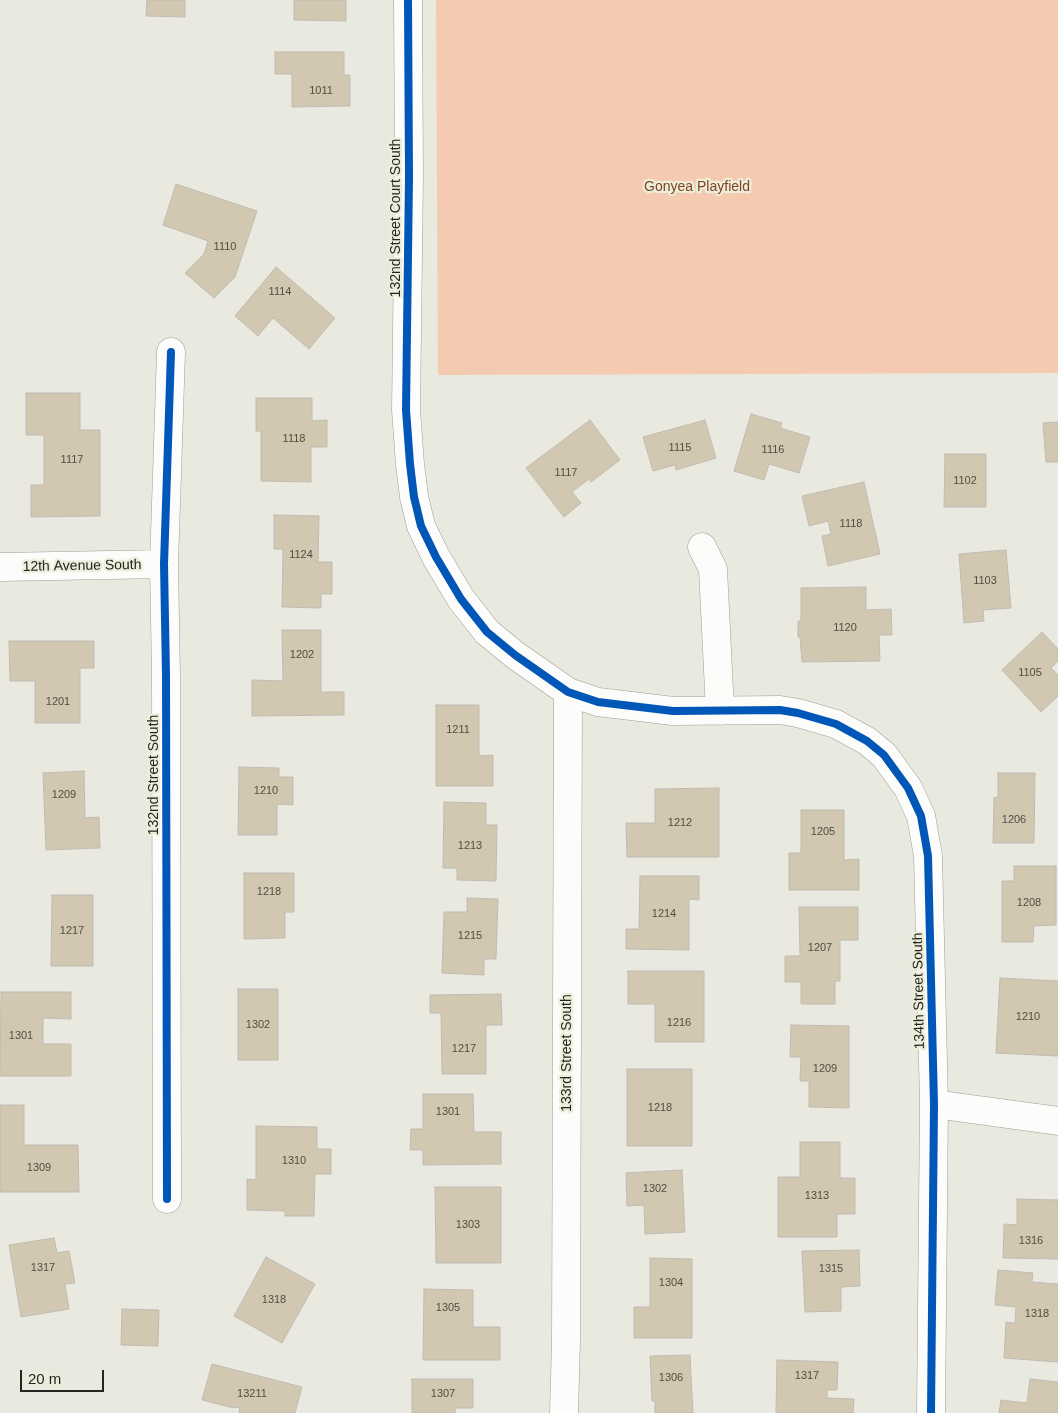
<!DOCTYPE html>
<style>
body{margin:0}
#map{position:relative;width:1058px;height:1413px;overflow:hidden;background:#e9e9df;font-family:Helvetica,sans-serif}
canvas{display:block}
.scale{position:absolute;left:20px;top:1370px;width:84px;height:22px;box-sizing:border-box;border:2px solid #25251f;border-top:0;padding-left:6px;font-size:15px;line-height:18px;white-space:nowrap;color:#25251f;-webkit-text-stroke:4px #ededdb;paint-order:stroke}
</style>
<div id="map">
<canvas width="1058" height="1413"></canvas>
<div class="scale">20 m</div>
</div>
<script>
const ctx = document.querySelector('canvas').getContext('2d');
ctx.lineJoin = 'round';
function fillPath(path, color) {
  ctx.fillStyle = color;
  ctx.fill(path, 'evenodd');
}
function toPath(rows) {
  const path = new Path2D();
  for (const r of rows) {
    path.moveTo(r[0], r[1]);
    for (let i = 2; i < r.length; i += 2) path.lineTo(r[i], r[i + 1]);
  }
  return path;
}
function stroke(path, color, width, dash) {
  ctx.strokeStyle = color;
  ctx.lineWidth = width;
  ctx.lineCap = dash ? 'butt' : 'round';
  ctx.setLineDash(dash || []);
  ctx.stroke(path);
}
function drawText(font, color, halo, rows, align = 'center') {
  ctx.font = font + ' Helvetica,sans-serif';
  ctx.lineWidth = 4.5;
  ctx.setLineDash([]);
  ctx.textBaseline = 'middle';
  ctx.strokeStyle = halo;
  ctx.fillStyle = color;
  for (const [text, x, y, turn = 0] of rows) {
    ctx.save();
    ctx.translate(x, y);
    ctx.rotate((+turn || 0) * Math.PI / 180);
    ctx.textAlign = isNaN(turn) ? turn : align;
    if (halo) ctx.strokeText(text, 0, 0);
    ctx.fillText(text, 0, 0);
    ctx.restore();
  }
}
fillPath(toPath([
 [436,0,1058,0,1058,373,438,375]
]), '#f4cbb0');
const building = toPath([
 [147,0,185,0,185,17,146,16,147,0],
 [294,0,346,0,346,21,294,20,294,0],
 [275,52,344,52,344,75,350,75,350,106,292,107,292,74,275,74,275,52],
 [176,184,257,211,235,277,214,298,185,273,204,254,208,241,163,225,176,184],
 [276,267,335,318,309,349,273,318,258,336,235,316,276,267],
 [26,393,80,393,80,430,100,430,100,516,31,517,31,485,44,485,44,435,26,435,26,393],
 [256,398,312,398,312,421,327,420,327,447,311,447,311,482,261,481,261,431,256,431,256,398],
 [751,414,782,423,780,428,810,437,799,473,769,464,764,480,734,471,751,414],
 [590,420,620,460,591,482,589,479,572,492,581,503,564,517,526,468,590,420],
 [705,420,716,458,676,470,675,465,653,471,643,437,705,420],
 [1058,422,1058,462,1046,462,1043,423,1058,422],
 [945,454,986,454,986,507,944,507,945,454],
 [864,482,880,554,828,566,822,536,831,534,828,521,809,526,802,496,864,482],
 [274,515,319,516,318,562,332,562,332,594,321,594,321,608,282,607,283,549,274,549,274,515],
 [1006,550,1011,608,983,610,984,621,964,623,959,554,1006,550],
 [866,587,866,610,891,609,892,635,879,635,880,661,802,662,800,637,798,637,798,621,801,621,801,588,866,587],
 [282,630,321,630,321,692,344,692,344,715,252,716,252,680,283,681,282,630],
 [1042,632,1058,649,1058,661,1051,668,1058,675,1058,696,1041,712,1002,670,1042,632],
 [9,641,94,641,94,668,80,668,80,723,35,723,35,681,10,681,9,641],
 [436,705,479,705,479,756,493,755,493,786,436,786,436,705],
 [239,767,279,768,279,777,293,777,293,805,277,804,277,835,238,835,239,767],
 [84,771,85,818,99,817,100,848,46,850,43,773,84,771],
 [998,773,1035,773,1034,843,993,843,994,798,998,797,998,773],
 [719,788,719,857,627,857,626,823,655,823,655,789,719,788],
 [444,802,486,803,486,825,497,825,496,881,457,880,457,868,443,868,444,802],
 [801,810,844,810,844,860,859,859,859,890,789,890,789,853,801,853,801,810],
 [1014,866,1056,866,1056,925,1034,926,1033,942,1002,942,1002,881,1014,881,1014,866],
 [244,873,294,873,294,912,285,912,285,938,244,939,244,873],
 [640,876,699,876,699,900,689,899,689,950,626,949,626,929,639,929,640,876],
 [52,895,93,895,93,966,51,966,52,895],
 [467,898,498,899,496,959,484,959,484,975,442,973,444,912,467,912,467,898],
 [799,907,858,907,858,940,840,940,840,981,835,981,835,1004,801,1004,801,982,785,982,785,956,800,956,799,907],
 [628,971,704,971,704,1042,655,1042,655,1004,628,1004,628,971],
 [1000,978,1058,981,1058,1056,996,1053,1000,978],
 [238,989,278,989,278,1060,238,1060,238,989],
 [1,992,71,992,71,1019,43,1018,43,1044,71,1044,71,1076,0,1076,1,992],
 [501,994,502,1025,486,1025,486,1074,442,1074,441,1013,430,1013,430,995,501,994],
 [791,1025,849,1026,849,1108,809,1107,809,1081,800,1081,801,1057,790,1057,791,1025],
 [627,1069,692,1069,692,1146,627,1146,627,1069],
 [423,1094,473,1094,474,1132,501,1132,501,1164,423,1165,423,1150,410,1150,411,1129,423,1129,423,1094],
 [0,1105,24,1105,24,1145,78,1145,79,1192,0,1192,0,1105],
 [256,1126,317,1127,317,1149,331,1149,331,1174,315,1174,314,1216,285,1216,285,1211,247,1210,247,1179,256,1180,256,1126],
 [800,1142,840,1142,840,1178,855,1178,855,1214,837,1214,837,1237,778,1237,778,1177,800,1177,800,1142],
 [682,1170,685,1232,645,1234,644,1205,627,1206,626,1173,682,1170],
 [435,1187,501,1187,501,1263,436,1263,435,1187],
 [1017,1199,1058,1200,1058,1259,1003,1258,1004,1224,1017,1225,1017,1199],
 [54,1238,57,1253,69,1251,75,1283,65,1284,69,1309,21,1317,9,1245,54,1238],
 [859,1250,860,1286,841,1287,841,1311,805,1312,802,1251,859,1250],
 [266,1257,315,1284,282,1343,234,1316,266,1257],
 [650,1258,692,1259,692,1338,634,1338,634,1307,650,1307,650,1258],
 [998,1270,1033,1273,1032,1282,1058,1284,1058,1362,1004,1358,1006,1322,1015,1323,1016,1307,995,1305,998,1270],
 [424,1289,473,1290,473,1327,500,1327,500,1360,423,1360,424,1289],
 [122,1309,159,1310,158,1346,121,1345,122,1309],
 [690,1355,693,1413,655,1413,655,1401,652,1401,650,1356,690,1355],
 [777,1360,838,1362,837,1390,827,1390,827,1398,854,1399,853,1413,776,1413,777,1360],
 [212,1364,302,1387,295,1413,239,1413,240,1408,235,1407,234,1408,202,1400,212,1364],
 [412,1379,473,1379,473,1408,455,1408,455,1413,412,1413,412,1379],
 [1030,1379,1058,1382,1058,1413,999,1413,1001,1400,1027,1403,1030,1379]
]);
fillPath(building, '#d2c7b0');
stroke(building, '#bebcb5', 1);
const minor = toPath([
 [408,0,409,177,406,410,410,464,414,497,421,526,436,557,461,599,487,632,515,655,568,692,598,702,673,711,780,710,798,713,836,724,867,741,884,755,908,788,921,816,928,856,934,1104,931,1413],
 [702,547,713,569,720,711],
 [0,567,164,564],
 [934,1104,1058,1121],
 [167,1199,166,675,164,564,171,352],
 [564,1413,566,1341,568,692]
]);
stroke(minor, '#9e9e96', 29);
stroke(minor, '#fcfcfa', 28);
stroke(toPath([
 [408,0,409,177,406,410,410,464,414,497,421,526,436,557,461,599,487,632,515,655,568,692,598,702,673,711,780,710,798,713,836,724,867,741,884,755,908,788,921,816,928,856,934,1104,931,1413],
 [167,1199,166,675,164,564,171,352]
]), '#0057b8', 8);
drawText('11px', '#504e43', null, [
 ["1011",321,91],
 ["1110",225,247],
 ["1114",280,292],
 ["1118",294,439],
 ["1115",680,448],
 ["1116",773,450],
 ["1117",72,460],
 ["1117",566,473],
 ["1102",965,481],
 ["1118",851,524],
 ["1124",301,555],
 ["1103",985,581],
 ["1120",845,628],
 ["1202",302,655],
 ["1105",1030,673],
 ["1201",58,702],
 ["1211",458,730],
 ["1210",266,791],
 ["1209",64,795],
 ["1206",1014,820],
 ["1212",680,823],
 ["1205",823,832],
 ["1213",470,846],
 ["1218",269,892],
 ["1208",1029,903],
 ["1214",664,914],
 ["1217",72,931],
 ["1215",470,936],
 ["1207",820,948],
 ["1210",1028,1017],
 ["1216",679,1023],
 ["1302",258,1025],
 ["1301",21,1036],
 ["1217",464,1049],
 ["1209",825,1069],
 ["1218",660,1108],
 ["1301",448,1112],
 ["1310",294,1161],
 ["1309",39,1168],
 ["1302",655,1189],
 ["1313",817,1196],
 ["1303",468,1225],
 ["1316",1031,1241],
 ["1317",43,1268],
 ["1315",831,1269],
 ["1304",671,1283],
 ["1318",274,1300],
 ["1305",448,1308],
 ["1318",1037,1314],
 ["1317",807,1376],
 ["1306",671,1378],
 ["13211",252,1394],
 ["1307",443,1394]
]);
drawText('14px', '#804520', '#ededdb', [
 ["Gonyea Playfield",697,187]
]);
drawText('14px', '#25251f', '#ededdb', [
 ["132nd Street Court South",396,218,-90],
 ["12th Avenue South",82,566,-1],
 ["132nd Street South",154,775,-90],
 ["134th Street South",919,991,-91],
 ["133rd Street South",567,1053,-90]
]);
</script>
